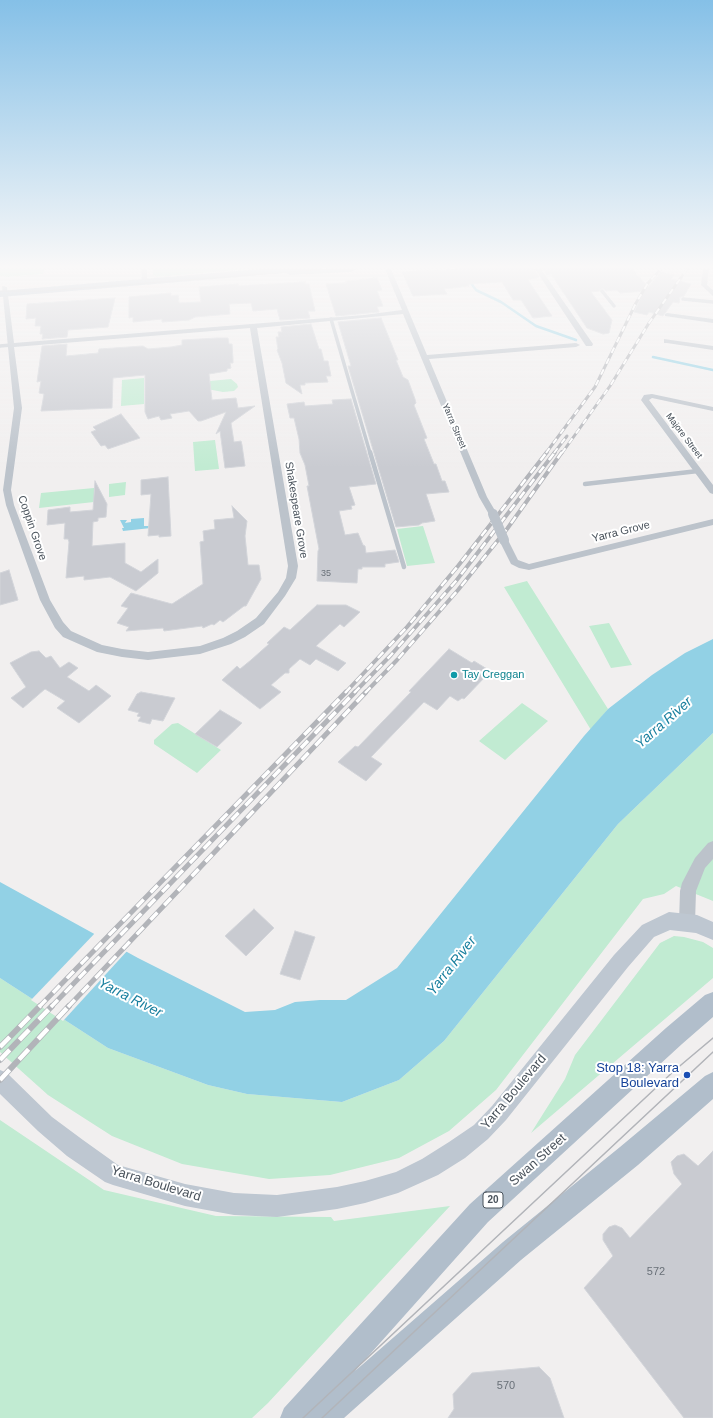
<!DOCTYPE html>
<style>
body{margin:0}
canvas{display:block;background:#f1efef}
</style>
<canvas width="713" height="1418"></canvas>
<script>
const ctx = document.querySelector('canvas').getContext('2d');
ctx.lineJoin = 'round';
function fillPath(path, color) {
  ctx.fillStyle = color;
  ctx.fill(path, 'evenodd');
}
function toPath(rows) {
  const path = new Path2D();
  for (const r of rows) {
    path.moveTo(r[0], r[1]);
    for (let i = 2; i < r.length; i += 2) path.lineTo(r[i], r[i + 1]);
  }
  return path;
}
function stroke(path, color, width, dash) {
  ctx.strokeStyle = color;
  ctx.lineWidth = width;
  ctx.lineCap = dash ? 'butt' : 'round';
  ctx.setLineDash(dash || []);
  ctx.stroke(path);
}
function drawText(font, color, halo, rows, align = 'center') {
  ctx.font = font + ' Helvetica,sans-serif';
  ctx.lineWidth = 4;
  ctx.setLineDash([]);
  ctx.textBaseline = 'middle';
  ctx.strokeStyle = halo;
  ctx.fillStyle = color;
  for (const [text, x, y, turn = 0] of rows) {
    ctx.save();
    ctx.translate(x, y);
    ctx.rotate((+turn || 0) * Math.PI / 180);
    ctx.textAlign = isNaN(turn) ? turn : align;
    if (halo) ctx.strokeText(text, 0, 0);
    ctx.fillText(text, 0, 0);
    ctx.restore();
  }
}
fillPath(toPath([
 [0,269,44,269,43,274,8,277,0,276],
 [153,269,247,269,157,277,153,275],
 [144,378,144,404,121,406,122,380],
 [231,379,237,384,238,387,234,391,223,392,207,389,210,381],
 [215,440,219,469,195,471,193,442],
 [126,482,125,495,109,497,109,484],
 [94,488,94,502,39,508,41,493],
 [423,526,435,563,407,566,397,529],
 [527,581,608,709,591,730,504,587],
 [609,623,632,665,611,668,589,626],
 [522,703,548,721,505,760,479,741],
 [178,723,221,750,197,773,154,744,154,740,172,724],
 [713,733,713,901,676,886,664,894,643,899,496,1090,449,1131,399,1158,330,1175,269,1179,182,1164,112,1136,48,1095,0,1052,0,978,108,1048,208,1085,247,1094,342,1102,399,1080,444,1041,618,824],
 [674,936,684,937,703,942,713,948,713,978,531,1133,565,1079,575,1055,660,943],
 [0,1120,104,1190,216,1216,331,1217,334,1221,450,1206,268,1403,252,1418,0,1418]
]), '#c1ebd2');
fillPath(toPath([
 [144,518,144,526,150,526,151,528,123,531,122,528,124,528,120,520,127,520,125,523,131,522,131,519],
 [713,639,713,733,618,824,444,1041,399,1080,342,1102,247,1094,208,1085,108,1048,0,978,0,882,138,958,245,1012,275,1010,295,1002,320,1000,346,1000,397,968,584,736,608,709,652,675,685,653]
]), '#92d1e5');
fillPath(toPath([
 [96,932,128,950,63,1021,31,1000]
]), '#f1efef');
stroke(toPath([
 [472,279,470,282,476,290,501,302,536,326,576,340],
 [653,357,713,370]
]), '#92d1e5', 2.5);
const building = toPath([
 [459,269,534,269,539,277,528,280,552,316,533,318,521,300,513,300,502,282,468,284,469,286,444,289,447,294,413,296,402,272,459,269],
 [543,269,632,269,648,287,661,272,674,275,671,279,691,284,684,296,680,297,679,303,673,302,663,316,649,312,647,315,634,312,644,291,620,293,617,290,606,291,602,288,599,291,591,292,612,320,609,333,603,334,587,328,551,274,547,275,543,269],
 [377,278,382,290,377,291,383,306,377,307,379,312,336,316,326,284,347,283,346,281,377,278],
 [305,282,305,284,309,284,315,311,308,311,310,318,280,320,277,309,253,311,251,303,229,304,230,314,195,317,189,320,162,322,162,319,133,322,133,317,129,318,129,297,171,293,171,296,178,295,179,303,201,302,199,287,238,284,238,286,305,282],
 [115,298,108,327,68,330,67,337,42,339,43,334,40,334,41,326,35,326,36,318,26,319,27,304,115,298],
 [381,318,398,360,396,360,403,377,408,380,415,399,416,403,414,405,427,438,424,439,434,464,436,464,442,481,445,481,449,492,426,494,435,521,422,523,419,525,396,527,348,366,351,366,338,322,381,318],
 [311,324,319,349,321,349,324,361,328,361,331,376,326,376,328,382,305,383,305,385,300,385,302,394,286,383,282,363,277,350,278,349,276,337,279,337,278,332,282,332,281,327,311,324],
 [217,338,228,338,229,344,232,344,233,359,233,363,230,363,231,368,227,369,227,371,209,374,212,400,236,398,238,408,255,406,231,423,234,442,241,441,242,445,245,466,225,468,220,431,216,434,226,412,201,421,198,421,189,411,170,414,172,418,161,420,159,416,148,419,145,412,145,375,113,378,112,408,41,411,44,394,39,393,41,381,37,382,42,346,67,344,66,356,98,353,99,349,143,346,148,349,171,347,182,345,182,340,217,338],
 [351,399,376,484,349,487,355,505,351,506,352,509,339,511,345,535,358,533,363,545,365,546,366,553,395,550,399,562,385,564,385,567,362,567,362,569,358,569,357,583,317,581,318,551,319,549,307,486,309,486,305,465,300,453,299,439,294,418,290,418,287,404,304,402,305,406,333,404,332,400,351,399],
 [121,414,140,438,108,449,105,445,101,446,91,432,96,430,93,427,121,414],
 [168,477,171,536,159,537,159,535,148,536,151,494,141,495,141,480,168,477],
 [95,481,107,504,106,517,98,518,98,521,93,522,92,546,125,543,125,563,141,572,158,559,158,573,136,591,110,577,84,580,84,576,66,578,69,542,68,539,64,539,65,523,47,525,48,510,70,507,70,512,93,510,95,481],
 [232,506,247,521,245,536,248,565,259,565,261,579,246,606,244,606,223,622,220,620,214,625,212,624,203,628,202,626,164,631,163,628,126,631,129,627,117,623,128,608,121,606,131,593,172,604,203,584,200,542,204,541,203,531,215,529,214,520,234,518,232,506],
 [9,570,18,600,0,605,0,573,9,570],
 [317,605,346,605,360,612,344,627,340,624,316,646,346,663,338,671,316,659,310,665,300,659,289,669,289,673,285,673,271,685,281,692,260,709,222,680,237,666,240,669,251,660,269,644,267,643,284,627,290,630,317,605],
 [449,649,472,663,474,661,487,669,482,674,486,676,464,699,462,698,458,701,450,696,437,710,424,702,371,757,382,764,366,781,338,762,355,746,358,747,411,692,409,691,449,649],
 [39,651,46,658,51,656,60,668,69,662,78,668,67,677,89,691,96,685,111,696,79,723,57,708,65,701,45,689,23,708,11,698,26,687,10,663,31,652,39,651],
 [141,692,175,698,163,721,152,719,150,724,138,721,141,717,137,716,139,713,128,710,137,694,141,692],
 [220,710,242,723,217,747,195,734,220,710],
 [254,909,274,928,246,956,225,936,254,909],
 [295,931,315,937,300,980,280,974,295,931],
 [713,1151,713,1418,684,1418,584,1288,613,1256,603,1240,603,1234,609,1227,615,1225,622,1228,630,1238,682,1184,674,1174,671,1162,677,1156,684,1154,698,1166,713,1151],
 [539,1367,550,1378,564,1418,448,1418,454,1409,453,1394,472,1373,539,1367]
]);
fillPath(building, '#c9cbd1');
stroke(building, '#d3d5da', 1);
stroke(toPath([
 [602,291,614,306],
 [683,299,713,302],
 [331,319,370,453],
 [0,346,11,345]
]), '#bcc3cb', 3.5);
stroke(toPath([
 [370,452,404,567],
 [585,484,698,471]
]), '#bcc3cb', 4.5);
fillPath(toPath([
 [141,269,147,269,147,284,142,283,141,269],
 [385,269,391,269,427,355,576,343,580,345,576,347,429,359,487,497,497,514,496,516,490,516,479,497,403,314,257,328,298,566,296,578,285,596,264,624,245,637,231,644,200,654,148,660,122,657,97,652,63,637,55,628,40,600,6,505,3,490,14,408,2,286,7,287,14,343,364,315,402,310,385,269],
 [250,328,288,566,286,578,278,592,256,618,237,631,223,638,200,646,148,652,122,649,102,645,71,631,63,622,50,600,14,505,11,490,22,408,14,347,250,328],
 [535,269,541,269,593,344,592,346,586,346,535,269],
 [703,269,709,269,707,285,713,290,713,296,701,285,703,269],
 [667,313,713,319,713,323,665,316,665,314,667,313],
 [664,339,713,346,713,350,667,343,664,343,664,339],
 [652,394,713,407,713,411,652,398,649,400,713,485,713,494,710,493,641,400,644,395,652,394],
 [713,519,713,525,529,570,519,568,511,564,499,540,504,537,507,538,518,560,529,564,713,519]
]), '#bcc3cb');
fillPath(toPath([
 [713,841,713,859,705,868,696,891,695,923,693,928,687,930,681,928,679,923,680,891,682,883,695,858,708,843,713,841]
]), '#bcc3cb');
fillPath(toPath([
 [669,912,697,915,713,922,713,940,696,933,670,930,654,937,628,967,506,1120,488,1139,465,1158,438,1175,398,1193,365,1203,337,1209,277,1217,234,1215,185,1206,113,1185,105,1182,67,1156,38,1131,0,1094,0,1070,7,1073,52,1117,83,1140,118,1165,185,1184,234,1193,277,1195,337,1187,365,1181,396,1172,422,1159,449,1142,474,1125,492,1106,614,955,642,925,669,912]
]), '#bec7d1');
fillPath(toPath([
 [261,269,356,269,351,272,290,275,286,273,0,297,0,291,261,269],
 [713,992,713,1017,682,1044,488,1222,355,1371,503,1242,620,1147,705,1076,713,1072,713,1099,638,1165,521,1260,344,1418,280,1418,284,1408,470,1204,666,1028,705,995,713,992]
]), '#b1becb');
stroke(toPath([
 [0,291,44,291,328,269]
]), '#b2b4b9', 1);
stroke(toPath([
 [303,1418,675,1070,713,1038],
 [322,1418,713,1052]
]), '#b2b4b9', 1.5);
const railFar3 = toPath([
 [546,453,595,387,636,303,648,283,661,269],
 [554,453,567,436],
 [562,453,610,386,649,323,687,269]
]);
const railFar2 = toPath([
 [345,693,407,627,458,566,547,452],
 [354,693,391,655,456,581,555,452],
 [365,693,397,660,458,590,507,529,562,452]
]);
const railFar1 = toPath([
 [39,1007,346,692],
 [51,1007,355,692],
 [68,1007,366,692]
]);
const rail = toPath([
 [0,1047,40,1006],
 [0,1060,52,1006],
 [0,1080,69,1006]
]);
stroke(railFar3, '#b2b4b9', 3);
stroke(railFar2, '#b2b4b9', 4);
stroke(railFar1, '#b2b4b9', 5);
stroke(rail, '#b2b4b9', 6);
stroke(railFar3, '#fff', 2, [6]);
stroke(railFar2, '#fff', 2.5, [8]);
stroke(railFar1, '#fff', 3.5, [10]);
stroke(rail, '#fff', 4.5, [14]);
stroke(toPath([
 [493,514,504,540]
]), '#bcc3cb', 10);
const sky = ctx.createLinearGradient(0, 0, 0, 468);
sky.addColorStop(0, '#85c0e7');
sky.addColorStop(0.57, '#f9f8f8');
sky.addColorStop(1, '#f9f8f800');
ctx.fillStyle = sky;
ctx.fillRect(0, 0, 713, 468);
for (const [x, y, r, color] of [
 [454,675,4,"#0f9aa8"],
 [687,1075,4,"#1a4fb4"]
]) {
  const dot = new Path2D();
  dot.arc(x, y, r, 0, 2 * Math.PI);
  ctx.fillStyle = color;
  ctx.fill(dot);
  stroke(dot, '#fff', 1.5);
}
drawText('9px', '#49525b', '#fff', [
 ["Yarra Street",454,426,67],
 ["Majore Street",684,436,53]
]);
drawText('9px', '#697078', null, [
 ["35",326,574]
]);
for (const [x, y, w] of [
 [493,1200,20]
]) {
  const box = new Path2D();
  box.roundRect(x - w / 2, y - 8, w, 16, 3);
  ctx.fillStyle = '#fff';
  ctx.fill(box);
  stroke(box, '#49525b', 1);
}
drawText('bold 10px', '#49525b', null, [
 ["20",493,1200]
]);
drawText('11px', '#49525b', '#fff', [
 ["Shakespeare Grove",296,510,81],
 ["Coppin Grove",32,528,71],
 ["Yarra Grove",621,532,-14]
]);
drawText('11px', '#0d838f', '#fff', [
 ["Tay Creggan",462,675]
], 'left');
drawText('11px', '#697078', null, [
 ["572",656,1272],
 ["570",506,1386]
]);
drawText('13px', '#164399', '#fff', [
 ["Stop 18: Yarra",679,1068],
 ["Boulevard",679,1083]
], 'right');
drawText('13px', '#49525b', '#fff', [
 ["Yarra Boulevard",514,1092,-50],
 ["Swan Street",538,1160,-42],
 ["Yarra Boulevard",156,1184,17]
]);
drawText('italic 14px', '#187f9e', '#fff', [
 ["Yarra River",664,723,-41],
 ["Yarra River",452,966,-52],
 ["Yarra River",130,998,27]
]);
</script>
